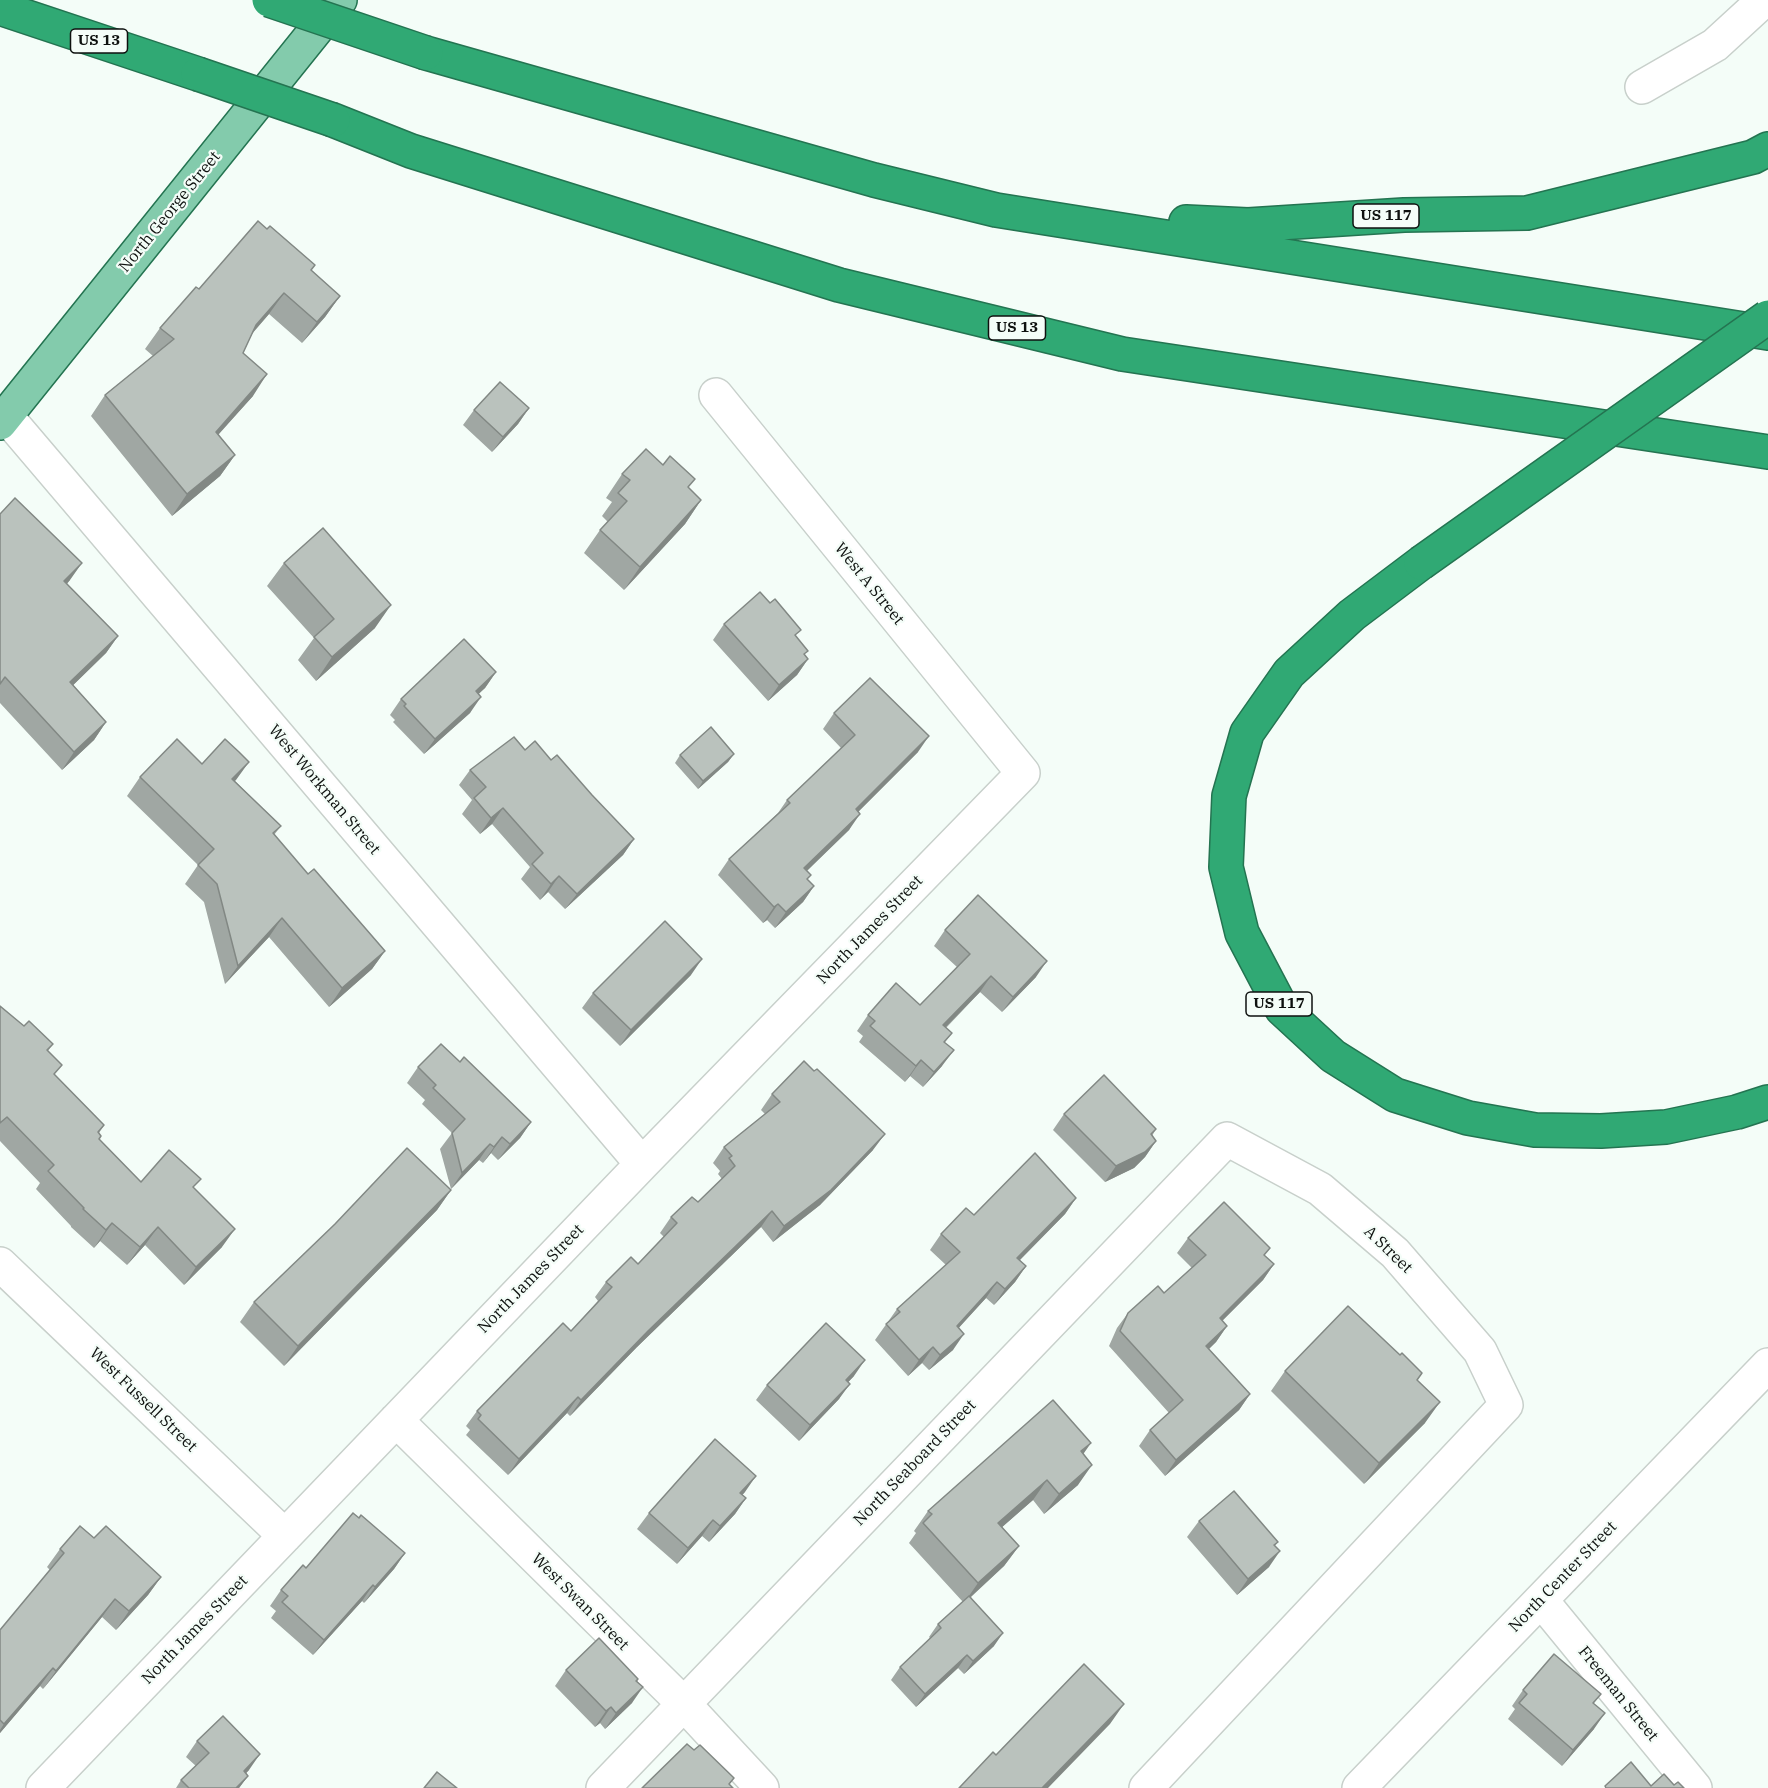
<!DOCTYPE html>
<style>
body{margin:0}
canvas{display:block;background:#f4fdf8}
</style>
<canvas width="1768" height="1788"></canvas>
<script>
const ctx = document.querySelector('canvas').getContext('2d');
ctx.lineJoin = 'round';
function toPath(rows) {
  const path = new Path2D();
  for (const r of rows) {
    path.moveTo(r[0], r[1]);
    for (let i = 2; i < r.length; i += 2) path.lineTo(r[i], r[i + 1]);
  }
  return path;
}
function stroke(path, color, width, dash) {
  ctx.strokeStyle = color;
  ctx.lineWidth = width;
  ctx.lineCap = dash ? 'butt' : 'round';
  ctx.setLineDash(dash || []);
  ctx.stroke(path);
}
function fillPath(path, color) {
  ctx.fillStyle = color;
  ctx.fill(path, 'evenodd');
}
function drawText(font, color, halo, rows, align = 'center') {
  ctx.font = font + ' "IBM Plex Serif",serif';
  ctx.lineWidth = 4.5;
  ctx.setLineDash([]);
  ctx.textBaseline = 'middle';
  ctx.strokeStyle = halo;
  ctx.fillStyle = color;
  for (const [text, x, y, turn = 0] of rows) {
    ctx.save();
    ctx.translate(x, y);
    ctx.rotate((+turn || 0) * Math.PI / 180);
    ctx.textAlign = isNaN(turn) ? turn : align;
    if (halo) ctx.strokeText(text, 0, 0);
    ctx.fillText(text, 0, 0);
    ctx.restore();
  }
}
const minor = toPath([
 [1642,87,1715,45,1764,0],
 [6,416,642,1164],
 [0,1264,285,1536],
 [396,1420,684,1704,762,1788],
 [1541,1600,1695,1788],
 [43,1788,642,1164,1023,773,716,395],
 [603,1788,1227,1139,1320,1189,1395,1253,1480,1351,1506,1405,1146,1788],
 [1359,1788,1768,1365]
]);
const major = toPath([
 [0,423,340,0]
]);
const highway = toPath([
 [0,8,198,74],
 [426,53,874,180,996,210,1768,333],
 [333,120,411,151,839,285,1122,354,1768,452],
 [1186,222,1248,225,1404,215,1527,213,1753,157,1768,149],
 [1421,563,1352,615,1289,673,1247,733,1229,796,1226,867,1242,933,1282,1009,1333,1056,1395,1095,1468,1118,1535,1130,1601,1131,1666,1127,1737,1112,1768,1102]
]);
stroke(minor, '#c8d0cb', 36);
stroke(major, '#247451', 36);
stroke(highway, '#247451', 36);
stroke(minor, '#fff', 33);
stroke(major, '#83cbac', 33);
stroke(highway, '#30a974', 33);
const highwayBridge = toPath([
 [269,0,426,53],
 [198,74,333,120],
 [1421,563,1768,317]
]);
stroke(highwayBridge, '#247451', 36, []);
stroke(highwayBridge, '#30a974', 33);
fillPath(toPath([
 [311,270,340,296,325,317,302,343,269,314,252,334,243,353,253,396,218,434,235,455,220,476,172,516,91,416,105,395,153,356,145,349,160,328,199,289],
 [529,408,518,424,492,452,463,425,474,410],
 [622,474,701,500,685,524,624,590,584,553,600,530,608,522,602,516,612,502,606,498],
 [0,514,70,580,67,584,118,636,106,653,73,685,106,722,94,740,62,770,0,703],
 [284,563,375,628,316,681,298,660,314,638,267,586],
 [724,624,796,637,805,656,808,659,797,675,768,701,713,640],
 [496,672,485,688,478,694,470,713,424,754,393,722,395,720,390,715,401,699],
 [834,713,918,752,858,812,849,830,807,871,807,880,814,886,803,902,775,928,767,920,763,923,718,875,729,859,778,813,787,800,841,748,823,729],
 [525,750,551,760,592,795,634,839,623,855,565,909,548,892,540,900,521,879,530,867,492,824,480,834,462,814,472,800,459,785,470,770],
 [734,754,728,762,698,789,675,763,680,755],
 [202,764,235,781,281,826,274,835,308,874,385,951,372,969,329,1007,269,937,225,984,204,902,185,884,198,865,127,796,140,777],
 [945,930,1036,977,1002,1012,980,992,946,1028,952,1033,945,1042,942,1066,923,1087,910,1076,905,1082,859,1042,863,1036,857,1031,868,1015,920,1005,957,967,934,946],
 [691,975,620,1046,582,1008,593,993],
 [0,1006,18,1022,53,1044,48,1051,55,1075,104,1125,99,1133,99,1139,141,1182,194,1188,222,1247,184,1285,145,1245,127,1265,100,1241,94,1248,71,1227,71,1226,36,1189,40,1183,0,1141],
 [460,1062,531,1122,520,1138,498,1160,491,1153,483,1163,479,1160,451,1189,440,1149,452,1133,422,1104,425,1100,407,1083,418,1067],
 [772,1094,873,1150,820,1205,773,1242,761,1227,637,1347,570,1416,567,1413,508,1475,466,1435,470,1430,466,1426,477,1411,571,1331,598,1301,595,1297,606,1282,638,1264,664,1237,660,1233,671,1217,698,1202,722,1179,718,1174,720,1171,713,1163,724,1147,765,1114,761,1110],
 [1064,1114,1156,1129,1152,1136,1156,1141,1145,1157,1134,1168,1105,1182,1053,1130],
 [451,1190,437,1210,284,1366,240,1322,254,1302],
 [1076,1198,1065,1214,1020,1260,1026,1266,1015,1282,994,1305,986,1298,958,1328,953,1350,929,1370,922,1363,908,1376,875,1340,897,1309,946,1265,930,1250,941,1234,974,1215],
 [1188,1238,1265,1256,1274,1264,1263,1280,1222,1321,1227,1326,1216,1342,1209,1349,1250,1394,1239,1410,1165,1476,1139,1446,1150,1430,1169,1413,1109,1346,1117,1328,1128,1313,1164,1293,1192,1268,1177,1253],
 [1285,1371,1417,1380,1425,1423,1364,1484,1271,1391],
 [854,1376,848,1382,839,1399,799,1441,756,1400,767,1385],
 [1083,1454,1078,1485,1044,1514,1033,1500,1002,1527,1019,1546,1004,1566,971,1597,994,1646,964,1674,958,1668,916,1707,891,1680,900,1667,930,1638,929,1637,938,1624,963,1602,909,1543,916,1533,914,1531,928,1511],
 [745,1492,742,1495,746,1498,735,1514,709,1542,702,1536,677,1564,637,1529,649,1513],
 [1199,1521,1278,1542,1275,1546,1269,1567,1237,1595,1187,1537],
 [94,1538,161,1577,148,1595,116,1630,102,1617,43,1689,40,1686,0,1733,0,1630,50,1570,47,1567,60,1549],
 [405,1553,394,1569,364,1603,362,1601,313,1655,271,1618,276,1611,270,1606,281,1590,306,1568],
 [566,1670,638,1679,632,1703,605,1729,600,1723,595,1727,555,1686],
 [1523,1690,1601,1694,1594,1703,1594,1729,1562,1766,1508,1719,1515,1709,1512,1706],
 [197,1741,249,1770,246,1773,248,1776,239,1788,176,1788,181,1780,196,1766,186,1757]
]), '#a0a7a3');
fillPath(toPath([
 [284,293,269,314,241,346,256,325],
 [340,296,325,317,302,343,317,322],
 [267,374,253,396,202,453,216,432],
 [529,408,518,424,492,452,503,437],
 [235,455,220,476,172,516,187,494],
 [701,500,685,524,624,590,640,567],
 [82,563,70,580,52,599,64,581],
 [391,605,375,628,316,681,332,657],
 [118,636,106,653,58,700,70,682],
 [808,659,797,675,768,701,779,685],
 [496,672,485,688,465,707,476,691],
 [481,697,470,713,424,754,435,739],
 [106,722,94,740,62,770,74,752],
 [929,736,918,752,845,825,856,809],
 [734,754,728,762,698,789,703,781],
 [249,762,236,780,219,797,232,779],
 [503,808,492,824,480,834,491,818],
 [860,814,849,830,793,884,804,868],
 [634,839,623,855,565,909,577,894],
 [559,876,548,892,540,900,551,884],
 [814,886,803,902,775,928,786,912],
 [778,904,767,920,763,923,774,907],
 [282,918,269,937,225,984,238,966],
 [385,951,372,969,329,1007,342,988],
 [702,959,691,975,620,1046,631,1030],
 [1047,961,1036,977,1002,1012,1013,997],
 [991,976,980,992,932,1041,943,1025],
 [954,1050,942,1066,923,1087,934,1072],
 [921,1060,910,1076,905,1082,916,1066],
 [531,1122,520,1138,498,1160,510,1144],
 [885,1134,873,1150,820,1205,773,1242,784,1226],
 [502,1137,491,1153,483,1163,494,1147],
 [1156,1141,1145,1157,1134,1168,1105,1182,1116,1166],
 [490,1144,479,1160,451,1189,462,1173],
 [451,1190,437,1210,284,1366,298,1346],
 [1076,1198,1065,1214,1006,1274,1017,1258],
 [772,1211,761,1227,637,1347,570,1416,581,1400,648,1331],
 [112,1223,100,1241,94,1248,106,1230],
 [158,1227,145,1245,127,1265,140,1247],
 [235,1229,222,1247,184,1285,196,1267],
 [1274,1264,1263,1280,1209,1334,1220,1318],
 [1026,1266,1015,1282,994,1305,1005,1289],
 [997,1282,986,1298,946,1342,957,1326],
 [1227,1326,1216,1342,1195,1362,1206,1346],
 [964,1334,953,1350,929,1370,940,1355],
 [933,1347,922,1363,908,1376,919,1360],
 [865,1360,854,1376,835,1396,846,1380],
 [850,1384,839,1399,799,1441,810,1425],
 [1250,1394,1239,1410,1165,1476,1176,1460],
 [578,1397,567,1413,508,1475,519,1459],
 [1440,1402,1425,1423,1364,1484,1379,1463],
 [1091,1443,1077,1463,1081,1451],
 [1092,1465,1078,1485,1044,1514,1059,1494],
 [756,1476,745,1492,729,1509,740,1493],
 [1047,1480,1033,1500,984,1543,998,1523],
 [746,1498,735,1514,709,1542,720,1526],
 [713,1520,702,1536,677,1564,688,1548],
 [1019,1546,1004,1566,964,1603,978,1583],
 [1280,1551,1269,1567,1237,1595,1248,1579],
 [405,1553,394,1569,364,1603,375,1587],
 [161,1577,148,1595,116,1630,129,1611],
 [373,1585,362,1601,313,1655,324,1640],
 [115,1599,102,1617,43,1689,56,1671],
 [1003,1633,994,1646,964,1674,973,1661],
 [967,1655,958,1668,916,1707,925,1694],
 [53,1668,40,1686,0,1733,0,1730,4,1724],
 [643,1687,632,1703,605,1729,616,1713],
 [1124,1704,1110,1724,1048,1788,1042,1788],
 [611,1707,600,1723,595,1727,606,1711],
 [1605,1713,1594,1729,1562,1766,1573,1750],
 [260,1754,249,1770,233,1787,244,1771],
 [248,1776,239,1788,236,1788]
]), '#828884');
const building = toPath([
 [258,221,267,229,270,226,315,265,311,270,340,296,317,322,284,293,256,325,243,353,267,374,216,432,235,455,187,494,105,395,174,339,160,328,196,287,199,289,258,221],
 [500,382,529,408,503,437,474,410,500,382],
 [646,449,663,465,670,456,695,479,688,487,701,500,640,567,600,530,627,501,618,493,630,480,622,474,646,449],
 [15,498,82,563,64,581,118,636,70,682,106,722,74,752,5,677,0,684,0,514,15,498],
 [323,528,391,605,332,657,314,637,334,619,284,563,323,528],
 [760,592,770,603,775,599,801,630,795,635,808,651,804,654,808,659,779,685,724,624,760,592],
 [464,639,496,672,476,691,481,697,435,739,404,706,406,704,401,699,464,639],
 [870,678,929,736,856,809,860,814,804,868,811,875,807,879,814,886,786,912,778,904,774,907,729,859,790,803,787,800,855,735,834,713,870,678],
 [711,727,734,754,703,781,680,755,711,727],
 [514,737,525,750,535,741,551,760,557,755,592,795,634,839,577,894,559,876,551,884,532,864,543,853,503,808,491,818,474,798,486,787,470,770,514,737],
 [177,739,202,764,225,739,239,752,249,762,232,779,281,826,273,833,308,874,314,869,385,951,342,988,282,918,238,966,217,884,198,865,214,849,140,777,177,739],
 [978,895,1047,961,1013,997,991,976,943,1025,952,1033,944,1042,954,1050,934,1072,921,1060,916,1066,870,1026,875,1021,868,1015,896,983,920,1005,970,954,945,930,978,895],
 [665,921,702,959,631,1030,593,993,665,921],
 [0,1006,24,1026,29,1021,53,1044,47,1050,62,1065,54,1074,104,1125,98,1132,101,1136,99,1139,141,1182,169,1150,201,1179,193,1187,235,1229,196,1267,158,1227,140,1247,112,1223,106,1230,83,1209,84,1208,48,1171,54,1165,7,1117,0,1123,0,1006],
 [441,1044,460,1062,464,1057,531,1122,510,1144,502,1137,494,1147,490,1144,462,1173,452,1133,465,1119,433,1088,436,1085,418,1067,441,1044],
 [804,1061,814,1071,817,1069,885,1134,831,1190,784,1226,772,1211,648,1331,581,1400,578,1397,519,1459,478,1419,481,1415,477,1411,563,1323,571,1331,612,1287,606,1282,631,1257,638,1264,677,1223,671,1217,692,1197,698,1202,735,1166,729,1158,732,1156,724,1147,780,1102,772,1094,804,1061],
 [1104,1075,1156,1129,1151,1134,1156,1141,1145,1152,1116,1166,1064,1114,1104,1075],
 [407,1148,451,1190,298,1346,254,1302,335,1224,407,1148],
 [1035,1153,1076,1198,1017,1258,1026,1266,1005,1289,997,1282,957,1326,964,1334,940,1355,933,1347,919,1360,886,1324,900,1312,897,1309,960,1252,941,1234,966,1208,974,1215,1035,1153],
 [1224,1202,1270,1248,1264,1255,1274,1264,1220,1318,1227,1326,1206,1346,1250,1394,1176,1460,1150,1430,1183,1400,1120,1331,1128,1313,1158,1286,1164,1293,1206,1255,1188,1238,1224,1202],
 [1348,1306,1400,1355,1402,1353,1422,1373,1417,1380,1440,1402,1379,1463,1285,1371,1348,1306],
 [826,1323,865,1360,846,1380,850,1384,810,1425,767,1385,826,1323],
 [1053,1400,1091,1443,1081,1451,1092,1465,1059,1494,1047,1480,998,1523,1019,1546,978,1583,923,1523,932,1514,928,1511,1053,1400],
 [715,1439,756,1476,740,1493,746,1498,720,1526,713,1520,688,1548,649,1513,715,1439],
 [1234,1491,1278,1542,1274,1545,1280,1551,1248,1579,1199,1521,1234,1491],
 [353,1513,359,1518,361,1515,405,1553,375,1587,373,1585,324,1640,282,1602,288,1596,281,1590,303,1565,306,1568,353,1513],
 [80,1526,94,1538,106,1526,161,1577,129,1611,115,1599,56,1671,53,1668,4,1724,0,1720,0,1630,64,1553,60,1549,80,1526],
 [969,1596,1003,1633,973,1661,967,1655,925,1694,900,1667,941,1628,938,1624,969,1596],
 [599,1638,638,1679,636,1681,643,1687,616,1713,611,1707,606,1711,566,1670,599,1638],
 [1554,1654,1601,1694,1593,1703,1605,1713,1573,1750,1519,1703,1527,1694,1523,1690,1554,1654],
 [1084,1664,1124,1704,1042,1788,959,1788,993,1752,996,1755,1084,1664],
 [223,1716,260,1754,244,1771,248,1776,236,1788,189,1788,181,1780,209,1753,197,1741,223,1716],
 [687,1744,694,1750,700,1745,734,1778,729,1784,733,1788,642,1788,687,1744],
 [1631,1762,1651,1786,1664,1774,1674,1785,1678,1782,1684,1788,1606,1788,1605,1786,1631,1762],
 [437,1772,457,1788,424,1788,437,1772]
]);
fillPath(building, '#bac2bd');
stroke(building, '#828884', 1.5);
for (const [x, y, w] of [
 [99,41,57],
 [1386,216,66],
 [1017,328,57],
 [1279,1004,66]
]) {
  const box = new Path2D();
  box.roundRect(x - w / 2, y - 12, w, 24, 4.5);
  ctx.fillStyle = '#f4fdf8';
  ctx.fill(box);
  stroke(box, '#0e110f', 1.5);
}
drawText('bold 15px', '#0e110f', null, [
 ["US 13",99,41],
 ["US 117",1386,216],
 ["US 13",1017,328],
 ["US 117",1279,1004]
]);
drawText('16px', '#0e110f', '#f4fdf8', [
 ["North George Street",170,212,-51],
 ["West A Street",869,584,51],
 ["West Workman Street",324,790,50],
 ["North James Street",870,930,-46],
 ["A Street",1388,1250,44],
 ["North James Street",531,1279,-46],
 ["West Fussell Street",143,1400,44],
 ["North Seaboard Street",915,1463,-46],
 ["North Center Street",1563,1577,-46],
 ["West Swan Street",580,1602,45],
 ["North James Street",195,1630,-46],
 ["Freeman Street",1618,1694,51]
]);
</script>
